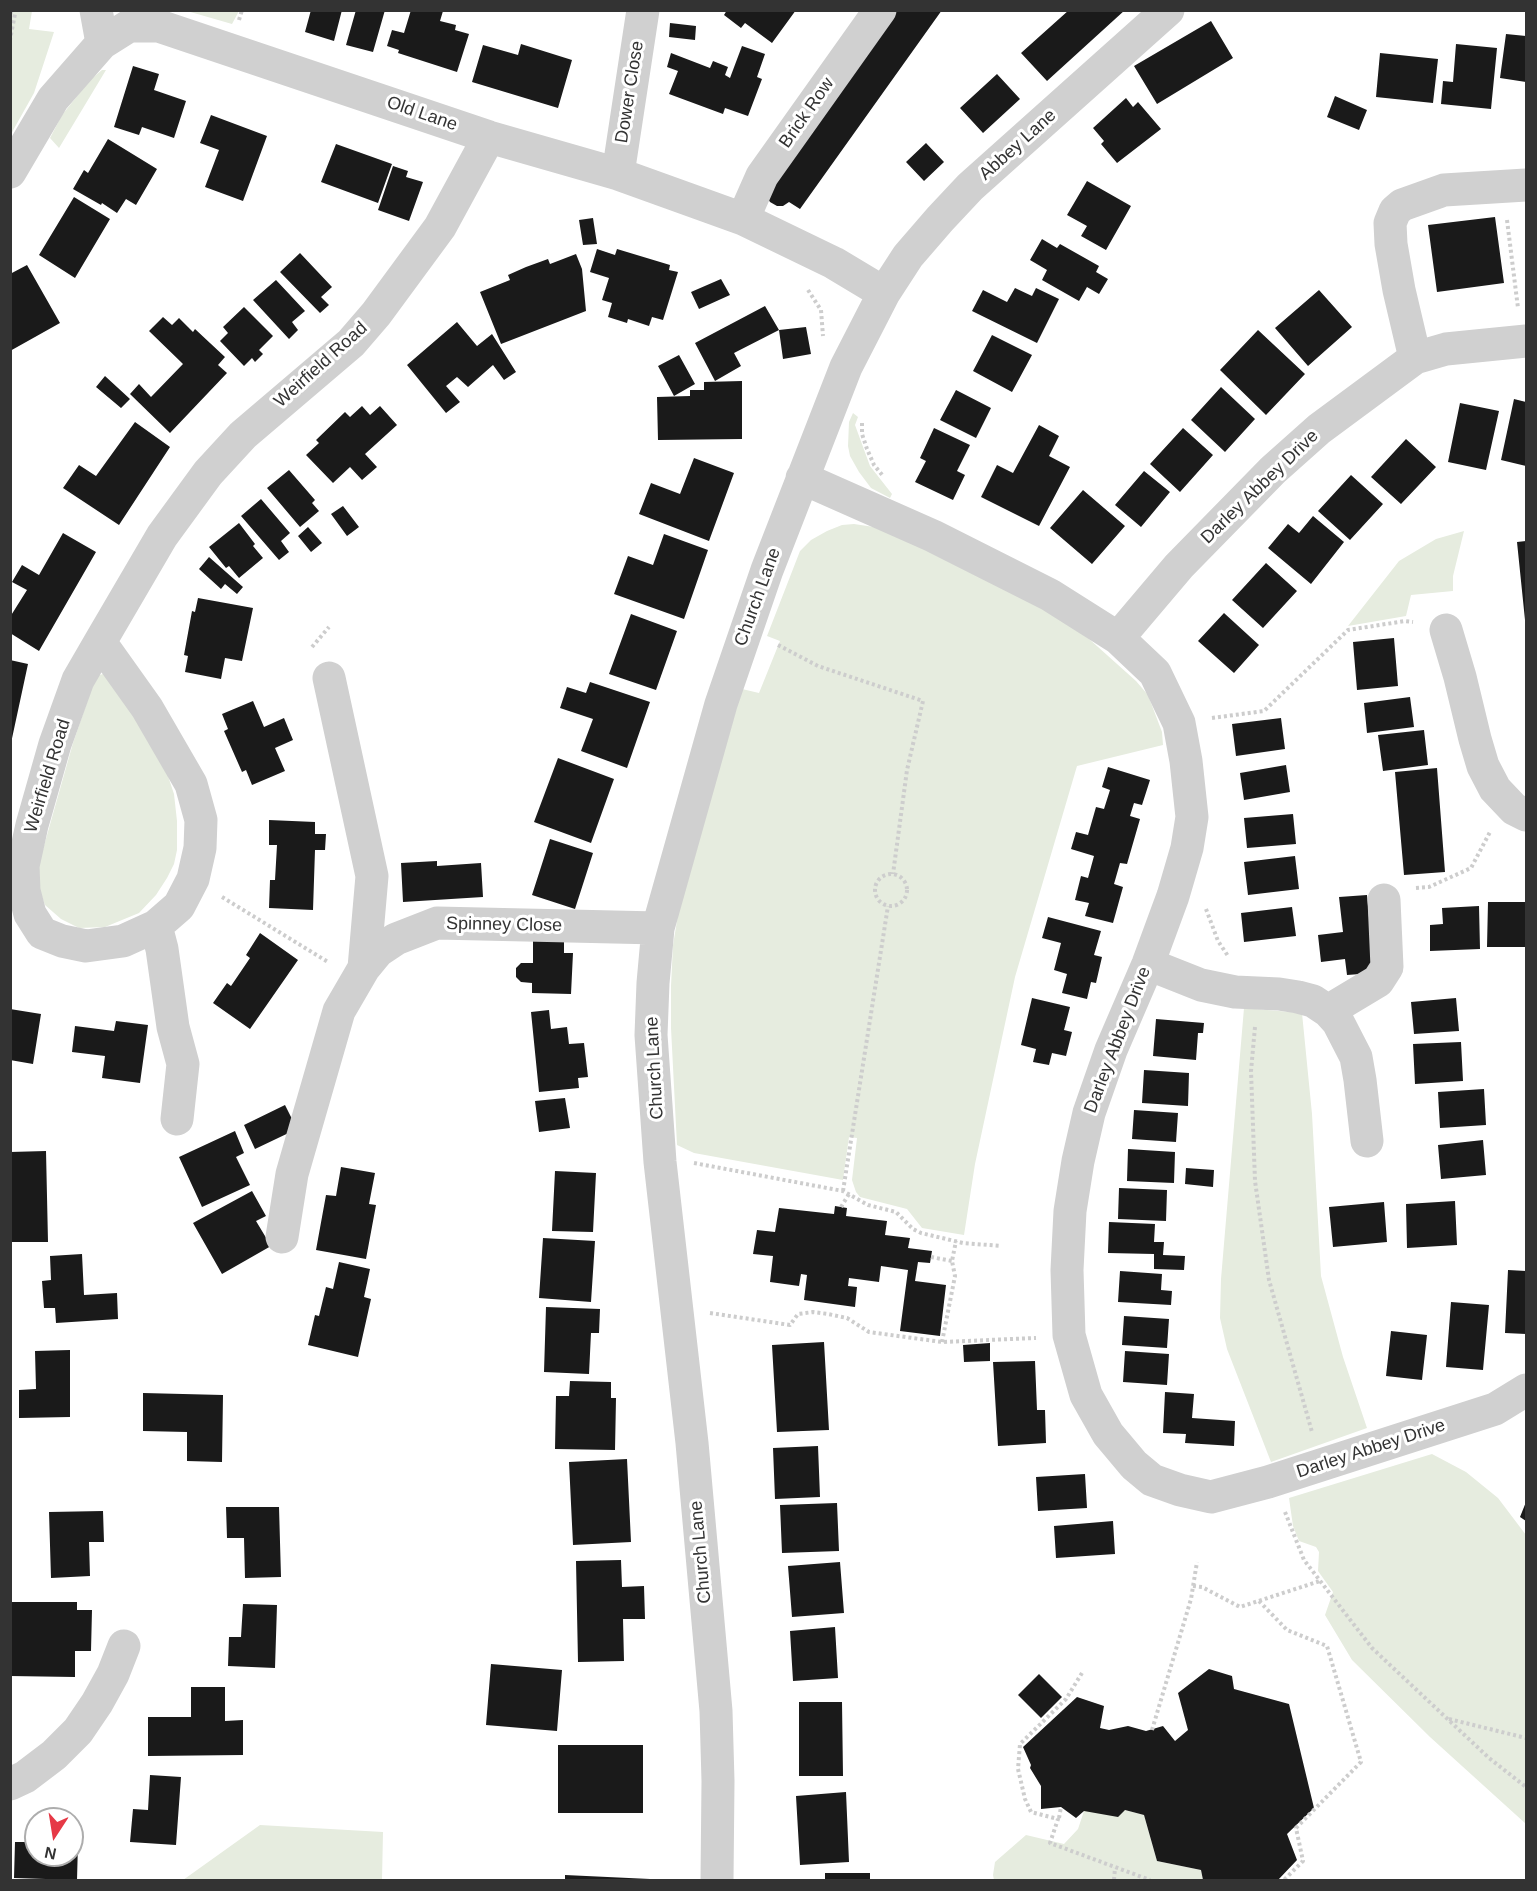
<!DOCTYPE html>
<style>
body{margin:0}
#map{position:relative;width:1537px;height:1891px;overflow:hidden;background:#fff;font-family:Helvetica,sans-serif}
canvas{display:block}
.frame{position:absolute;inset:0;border:12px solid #333;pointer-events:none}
.north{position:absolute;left:24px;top:1807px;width:60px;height:60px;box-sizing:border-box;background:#fff;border:2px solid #adadad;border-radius:50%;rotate:192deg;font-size:16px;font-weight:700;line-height:24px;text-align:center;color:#333}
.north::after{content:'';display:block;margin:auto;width:21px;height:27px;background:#e63946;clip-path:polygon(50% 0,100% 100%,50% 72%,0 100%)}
</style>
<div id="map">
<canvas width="1537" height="1891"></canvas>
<div class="frame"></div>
<div class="north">N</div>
</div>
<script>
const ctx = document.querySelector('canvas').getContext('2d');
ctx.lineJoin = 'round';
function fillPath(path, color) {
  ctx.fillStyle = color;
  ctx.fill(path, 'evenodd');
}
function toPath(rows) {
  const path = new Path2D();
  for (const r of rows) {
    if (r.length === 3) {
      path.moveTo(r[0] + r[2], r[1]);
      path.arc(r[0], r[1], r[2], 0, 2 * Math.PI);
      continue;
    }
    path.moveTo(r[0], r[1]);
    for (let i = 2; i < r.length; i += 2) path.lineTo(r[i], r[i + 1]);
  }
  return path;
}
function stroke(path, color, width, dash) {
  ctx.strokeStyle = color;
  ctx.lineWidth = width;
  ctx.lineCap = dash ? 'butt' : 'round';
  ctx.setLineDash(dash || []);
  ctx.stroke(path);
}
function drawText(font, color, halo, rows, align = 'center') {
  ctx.font = font + ' Helvetica,sans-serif';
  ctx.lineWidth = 6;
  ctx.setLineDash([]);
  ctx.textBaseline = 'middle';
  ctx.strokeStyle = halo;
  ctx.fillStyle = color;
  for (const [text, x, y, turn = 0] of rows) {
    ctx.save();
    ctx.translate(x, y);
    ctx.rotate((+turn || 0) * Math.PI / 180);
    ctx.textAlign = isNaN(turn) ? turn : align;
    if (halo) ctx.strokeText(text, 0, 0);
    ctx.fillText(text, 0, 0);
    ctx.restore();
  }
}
fillPath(toPath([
 [11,10,32,11,29,29,54,32,34,93,11,134],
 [187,11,239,10,239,11,232,24],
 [102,70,106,70,59,148,50,138,62,115,90,80],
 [853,413,858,417,855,425,870,466,892,494,890,498,871,488,859,472,850,456,848,446,849,422],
 [854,524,874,527,892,533,1050,611,1088,638,1136,681,1148,695,1162,732,1163,745,1077,766,1015,977,975,1164,964,1235,922,1228,907,1209,860,1197,856,1192,852,1180,857,1138,849,1137,843,1180,694,1153,677,1145,671,1028,671,986,673,945,679,909,742,689,759,693,780,641,767,636,800,551,811,540,827,531,842,525],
 [1464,531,1453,576,1453,591,1411,595,1406,616,1348,626,1399,561,1436,539],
 [110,672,165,767,174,794,177,821,177,850,174,864,167,878,156,895,139,913,105,927,79,928,61,919,45,905,38,886,38,867,73,743,96,676],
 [1244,1008,1302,1013,1312,1114,1321,1276,1343,1357,1367,1428,1271,1462,1227,1349,1220,1318,1221,1279],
 [1432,1454,1466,1472,1498,1498,1526,1535,1526,1824,1430,1737,1352,1660,1325,1615,1333,1592,1318,1571,1319,1552,1316,1547,1299,1541,1293,1526,1289,1498],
 [1125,1810,1144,1815,1157,1861,1201,1870,1203,1880,994,1880,993,1875,995,1862,1026,1835,1064,1844,1078,1829,1084,1811],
 [260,1825,383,1832,382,1880,183,1880]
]), '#e6ecdf');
fillPath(toPath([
 [311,10,342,10,334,41,305,32],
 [356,10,385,10,373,52,346,45],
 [411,10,443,11,440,21,456,25,455,30,469,34,457,72,398,53,399,50,387,46,392,30,404,33],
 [727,10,796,10,772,43,745,23,741,28,724,15],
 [894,10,942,10,800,209,789,202,783,206,777,206,770,202,767,197],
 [1069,10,1125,10,1047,81,1021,53],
 [1211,21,1233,58,1157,104,1134,66],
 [670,23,696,26,695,40,669,37],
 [1506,34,1526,36,1526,82,1500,78],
 [521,44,572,60,558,108,472,82,483,45,518,55],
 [1456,44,1497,48,1491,109,1441,104,1443,81,1453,82],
 [742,46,765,54,757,77,762,79,748,116,725,108,723,114,669,94,678,71,667,67,671,53,710,68,713,61,728,67,725,75,730,78],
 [1380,53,1438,59,1433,103,1376,97],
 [133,66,159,74,154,90,186,101,174,138,142,127,139,135,114,127],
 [997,74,1020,99,983,133,960,108],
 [1335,96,1367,110,1359,130,1327,117],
 [1126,98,1133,107,1138,102,1161,129,1117,163,1101,144,1104,141,1093,128],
 [211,115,267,136,243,201,205,187,219,150,200,143],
 [108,139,157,169,136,205,126,199,117,213,102,203,101,205,73,189,84,170,88,173],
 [926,143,944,162,924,181,906,162],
 [336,144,392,164,378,203,321,182],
 [393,166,408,171,406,177,423,182,409,221,378,210],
 [1087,181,1131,206,1106,250,1081,236,1087,226,1067,215],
 [74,197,110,219,75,278,39,255],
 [1495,217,1504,283,1437,292,1428,225],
 [593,218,597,244,583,245,579,220],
 [1042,239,1057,248,1060,244,1099,266,1096,272,1108,279,1099,294,1087,287,1079,301,1042,280,1047,270,1030,260],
 [597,249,615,255,617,249,670,265,669,270,678,272,663,320,652,317,649,326,628,319,627,323,608,317,612,303,602,300,609,278,590,272],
 [300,253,332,287,321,297,329,305,320,313,280,272],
 [576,254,582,269,586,311,501,344,480,292,510,280,508,275,526,267,548,259,550,264],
 [27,265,60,323,10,351,10,274],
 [721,279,730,295,699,309,691,292],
 [276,280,305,311,292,322,298,330,289,339,253,300],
 [1015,288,1032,296,1036,288,1059,299,1037,343,972,311,983,290,1007,302],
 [1319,290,1352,327,1308,366,1275,328],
 [765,306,779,330,734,353,741,366,715,381,695,343],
 [244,307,273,336,259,350,263,354,255,362,252,358,244,366,220,341,228,333,223,327],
 [163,317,172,325,179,318,193,332,195,329,225,357,218,365,227,373,170,433,130,394,139,384,151,397,183,364,149,331],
 [457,322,477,346,492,334,516,372,504,380,493,365,468,387,457,377,446,386,460,402,446,413,407,365],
 [806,327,811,354,783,359,779,330],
 [1258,330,1305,374,1266,415,1220,370],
 [992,335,1032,355,1012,392,973,371],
 [679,355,695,384,674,396,658,366],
 [105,376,130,399,121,408,96,387],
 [742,381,742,439,658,440,657,397,690,396,690,390,704,390,704,382],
 [1221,387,1255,419,1225,452,1191,420],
 [956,390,991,408,976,438,940,420],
 [1514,399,1526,402,1526,466,1501,460],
 [1460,403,1499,411,1486,470,1448,462],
 [362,406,370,415,380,406,397,425,365,454,377,467,362,480,350,467,333,483,306,455,319,443,316,440,345,412,350,417],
 [135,422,170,447,119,525,63,488,79,465,96,476],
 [1039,425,1059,436,1049,456,1070,467,1039,526,981,497,997,465,1013,473],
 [934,428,970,445,957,471,965,475,953,500,915,482,926,461,920,458],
 [1183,428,1213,455,1180,492,1150,464],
 [1406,439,1436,467,1401,504,1371,477],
 [694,458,734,473,709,541,639,514,651,483,680,494],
 [289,470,315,500,312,503,319,511,300,527,267,488],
 [1144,471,1170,492,1141,527,1115,505],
 [1351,475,1383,504,1350,540,1318,511],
 [1083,490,1125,526,1092,564,1050,528],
 [261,499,290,533,281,541,289,552,279,560,241,516],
 [343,506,359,527,347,536,331,514],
 [1313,516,1344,542,1311,584,1268,548,1288,524,1299,533],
 [239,523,255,544,253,546,263,558,239,578,229,566,226,568,209,547],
 [308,527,322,543,311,552,298,536],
 [63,533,96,552,39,651,10,633,10,617,27,590,12,582,22,565,39,575],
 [664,534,708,550,684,619,614,594,628,556,653,565],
 [1526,541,1526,620,1525,620,1517,542],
 [209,557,243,587,237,594,225,584,221,589,199,569],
 [1266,563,1297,591,1263,628,1232,600],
 [198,598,253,608,242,661,225,658,221,679,185,672,188,656,184,655,192,611,195,612],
 [1224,613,1259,645,1234,673,1198,641],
 [631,614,677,631,656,690,609,674],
 [1394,638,1398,686,1357,690,1353,642],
 [10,660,28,664,11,743,10,743],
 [590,682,650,702,627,768,581,751,593,719,560,708,567,687,586,693],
 [1410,697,1414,727,1367,733,1364,703],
 [253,701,264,727,284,718,293,740,275,748,285,771,252,785,246,770,242,772,224,731,228,729,222,714],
 [1281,718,1285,749,1236,756,1232,724],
 [1424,730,1428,765,1383,771,1378,735],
 [558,758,614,779,591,843,534,822],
 [1286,765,1290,792,1244,800,1240,773],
 [1108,767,1150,780,1142,805,1134,803,1130,816,1140,819,1127,864,1120,863,1114,884,1123,887,1113,923,1085,916,1089,903,1075,900,1081,876,1088,878,1094,856,1071,849,1076,832,1088,835,1096,807,1104,809,1110,790,1102,787],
 [1437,768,1445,872,1404,875,1395,772],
 [1293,814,1296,844,1247,848,1244,818],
 [269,820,315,822,315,834,326,834,325,850,315,850,313,910,269,908,270,880,275,880,277,845,269,845],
 [550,839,593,853,575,909,532,895],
 [1295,856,1299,889,1248,895,1244,862],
 [437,861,437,866,481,863,483,897,403,902,401,863],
 [1367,895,1374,973,1347,975,1345,959,1321,962,1318,935,1343,932,1339,897],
 [1488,902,1525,902,1525,947,1487,947],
 [1479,906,1480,949,1430,951,1430,925,1443,924,1442,908],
 [1292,907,1296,936,1244,942,1241,913],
 [1048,917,1101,931,1094,955,1102,957,1096,983,1091,982,1087,999,1062,993,1067,974,1054,970,1061,943,1042,938],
 [260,933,298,960,250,1029,213,1003,227,983,231,986,250,958,246,955],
 [533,937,564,939,564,953,573,953,571,994,532,993,532,983,521,982,516,977,516,968,521,963,533,963],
 [1032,998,1070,1007,1064,1030,1072,1032,1066,1056,1052,1053,1049,1065,1033,1062,1036,1049,1021,1045],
 [1456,998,1459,1031,1414,1034,1411,1002],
 [10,1009,41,1014,33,1064,10,1060],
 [549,1010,551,1029,567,1027,569,1044,584,1043,588,1077,578,1078,579,1088,539,1092,531,1012],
 [1156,1019,1204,1023,1203,1033,1198,1033,1196,1060,1153,1056],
 [116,1021,148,1025,140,1083,102,1078,105,1056,72,1052,75,1026,114,1031],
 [1461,1042,1463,1081,1415,1084,1413,1044],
 [1144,1070,1189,1073,1188,1106,1142,1103],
 [1484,1089,1486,1125,1440,1128,1438,1092],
 [565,1098,570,1128,539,1132,535,1101],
 [285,1105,297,1129,255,1149,244,1125],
 [1134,1110,1178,1113,1176,1142,1132,1139],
 [235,1131,244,1153,236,1157,250,1185,202,1207,179,1157],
 [1483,1140,1486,1175,1441,1179,1438,1145],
 [1128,1149,1175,1152,1174,1183,1127,1181],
 [46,1151,48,1242,11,1242,10,1152],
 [341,1167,375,1173,369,1204,376,1205,366,1259,316,1250,326,1195,336,1196],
 [1186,1168,1214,1170,1213,1187,1185,1184],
 [555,1171,596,1173,593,1232,552,1231],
 [1119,1188,1167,1190,1166,1221,1118,1219],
 [252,1191,266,1216,256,1221,271,1246,222,1274,193,1223],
 [1455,1201,1457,1245,1407,1248,1406,1204],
 [1384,1202,1387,1242,1333,1247,1329,1207],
 [835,1206,847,1208,846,1216,887,1221,885,1235,910,1238,908,1248,932,1251,930,1263,918,1262,915,1281,946,1285,940,1336,900,1331,908,1270,881,1266,879,1282,849,1278,848,1286,857,1287,855,1307,804,1300,807,1275,801,1274,799,1286,770,1282,773,1256,753,1254,757,1230,775,1232,779,1208,834,1214],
 [1109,1222,1155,1224,1154,1242,1164,1242,1163,1255,1185,1256,1184,1270,1154,1269,1154,1254,1108,1253],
 [543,1238,595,1241,591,1302,539,1298],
 [82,1254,84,1295,117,1293,118,1319,56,1323,55,1308,44,1308,42,1281,51,1280,50,1256],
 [339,1262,370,1269,364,1297,371,1299,358,1357,308,1345,315,1315,319,1316,326,1287,333,1289],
 [1508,1270,1526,1271,1526,1334,1505,1333],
 [1120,1271,1162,1274,1161,1290,1172,1291,1171,1305,1118,1302],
 [1451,1302,1489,1305,1483,1370,1446,1367],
 [546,1307,600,1309,599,1333,591,1333,589,1374,544,1372],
 [1124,1316,1169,1319,1167,1348,1122,1345],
 [1391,1331,1427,1335,1422,1380,1386,1376],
 [824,1342,829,1430,777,1432,772,1345],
 [990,1343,990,1361,964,1362,963,1345],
 [70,1350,70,1417,19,1418,19,1390,36,1389,35,1351],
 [1125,1351,1169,1354,1167,1385,1123,1382],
 [1035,1361,1037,1410,1045,1410,1046,1443,998,1446,993,1362],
 [570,1381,611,1382,611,1398,616,1398,615,1450,555,1449,556,1396,569,1396],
 [1165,1392,1194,1394,1192,1418,1235,1421,1234,1446,1185,1443,1186,1434,1163,1433],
 [143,1393,223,1395,222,1462,187,1461,187,1432,143,1431],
 [818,1446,820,1497,775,1499,773,1448],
 [627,1459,631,1542,573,1545,569,1462],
 [1085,1474,1087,1508,1038,1511,1036,1477],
 [1526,1502,1526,1521,1520,1517],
 [837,1503,839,1551,782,1553,780,1505],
 [226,1507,279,1507,281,1577,245,1578,244,1538,227,1538],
 [103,1511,104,1542,89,1542,90,1576,51,1578,49,1512],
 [1113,1521,1115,1554,1056,1558,1054,1526],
 [621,1560,622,1587,644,1586,645,1619,623,1619,624,1661,578,1662,576,1561],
 [840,1562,844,1613,792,1617,788,1566],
 [10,1602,77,1602,77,1610,92,1610,91,1651,75,1651,75,1677,10,1676],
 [243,1604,277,1605,275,1668,228,1666,229,1637,241,1637],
 [835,1627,838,1678,793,1681,790,1631],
 [491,1664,562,1670,557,1731,486,1725],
 [1209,1669,1232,1676,1234,1689,1289,1704,1314,1808,1287,1834,1297,1860,1278,1880,1203,1880,1201,1870,1157,1861,1144,1815,1125,1810,1118,1817,1084,1811,1076,1818,1061,1807,1041,1809,1041,1786,1030,1768,1031,1765,1023,1747,1077,1697,1104,1706,1100,1728,1109,1730,1128,1726,1146,1731,1163,1726,1175,1741,1188,1730,1178,1693],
 [1039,1674,1062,1697,1041,1718,1018,1695],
 [191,1687,225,1687,225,1721,243,1720,243,1755,148,1756,148,1717,191,1717],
 [799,1702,842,1702,843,1776,799,1776],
 [558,1745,643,1745,643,1813,558,1813],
 [150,1775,181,1777,176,1845,130,1842,133,1809,148,1810],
 [846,1792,849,1862,800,1865,796,1796],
 [15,1842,36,1842,36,1855,72,1855,72,1843,78,1843,77,1880,14,1878],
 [825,1873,870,1873,870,1880,825,1880],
 [565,1875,650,1879,650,1880,565,1880]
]), '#1a1a1a');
stroke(toPath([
 [10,12,15,14,10,40],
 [239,20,242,10],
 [1507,220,1518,308],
 [808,290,821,310,823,336],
 [862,423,862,434,867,449,874,465,883,476],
 [778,645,818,666,923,701,907,770,893,874],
 [312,647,329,627],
 [1212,718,1264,711,1348,630,1405,621,1413,622],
 [891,890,16],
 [1416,888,1429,887,1471,868,1490,832],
 [222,897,328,962],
 [1206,909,1218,941,1228,956],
 [1255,1027,1251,1071,1255,1181,1269,1280,1312,1432],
 [694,1163,843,1191,868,1205,896,1212,913,1229,921,1233,963,1243,1001,1246],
 [843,1191,888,906],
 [841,1207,849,1194],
 [931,1257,952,1261],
 [710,1313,790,1325,798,1314,813,1312,828,1314,847,1318,869,1332,942,1342,1036,1338],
 [942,1342,955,1276,952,1261,956,1241],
 [1285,1512,1304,1560,1372,1648,1489,1758,1526,1787],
 [1193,1586,1202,1587,1240,1607,1320,1581],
 [1259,1601,1287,1630,1327,1646,1361,1762,1296,1828,1303,1861,1284,1880],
 [1082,1673,1066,1699,1020,1744,1018,1769,1025,1799,1031,1812,1058,1819,1050,1843,1150,1880],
 [1449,1719,1526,1738],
 [1152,1730,1191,1599,1197,1562],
 [1059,1818,1061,1807],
 [1114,1880,1115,1868]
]), '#cdcdcd', 4, [3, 3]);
stroke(toPath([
 [96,10,102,43],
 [10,172,53,99,102,43,129,26,159,26,489,137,618,174,743,219,834,263,884,293],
 [618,174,643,10],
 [743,219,762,176,880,10],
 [1415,358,1399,290,1391,244,1390,223,1395,211,1402,205,1444,190,1526,185],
 [802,478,933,536,1050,595,1118,638,1155,673,1179,723,1186,761,1192,817,1187,848,1173,896,1148,964,1111,1050,1089,1113,1078,1161,1070,1211,1067,1270,1069,1335,1086,1395,1108,1434,1134,1465,1152,1480,1180,1490,1211,1497,1268,1482,1495,1409,1526,1390],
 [1446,630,1460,677,1475,739,1483,766,1495,789,1514,809,1526,815],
 [1118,638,1179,566,1273,470,1319,429,1415,358,1446,349,1526,341],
 [100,642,147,708,191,784,201,820,200,848,193,879,179,906,156,926,123,941,86,946,62,941,42,933,30,914,24,891,23,866,32,825,55,744,78,680,100,642,162,536,208,473,243,435,351,343,376,314,440,227,489,137],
 [329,678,372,876,364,968],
 [156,926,162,949,173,1027,183,1064,177,1119],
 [1148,964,1201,985,1235,992,1279,994,1298,997,1313,1001,1328,1011,1338,1022,1356,1057,1360,1080,1367,1141],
 [1328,1011,1378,981,1387,967,1384,900],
 [282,1237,292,1174,339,1011,364,968,378,951,396,939,437,923,658,928],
 [10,1784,25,1777,54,1755,78,1731,97,1703,113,1674,124,1646],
 [717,1880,718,1781,716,1711,692,1443,660,1162,651,1035,653,983,658,928,721,704,767,570,846,367,884,293,908,256,940,219,970,187,1168,10]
]), '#d0d0d0', 33);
drawText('18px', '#333', '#fff', [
 ["Dower Close",630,92,-81],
 ["Brick Row",807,113,-55],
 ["Old Lane",422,114,19],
 ["Abbey Lane",1018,145,-42],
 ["Weirfield Road",321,365,-42],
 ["Darley Abbey Drive",1260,487,-44],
 ["Church Lane",758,597,-70],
 ["Weirfield Road",48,776,-73],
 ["Spinney Close",504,925,1],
 ["Darley Abbey Drive",1118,1040,-69],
 ["Church Lane",655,1068,-93],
 ["Darley Abbey Drive",1371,1449,-18],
 ["Church Lane",701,1552,-95]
]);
</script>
